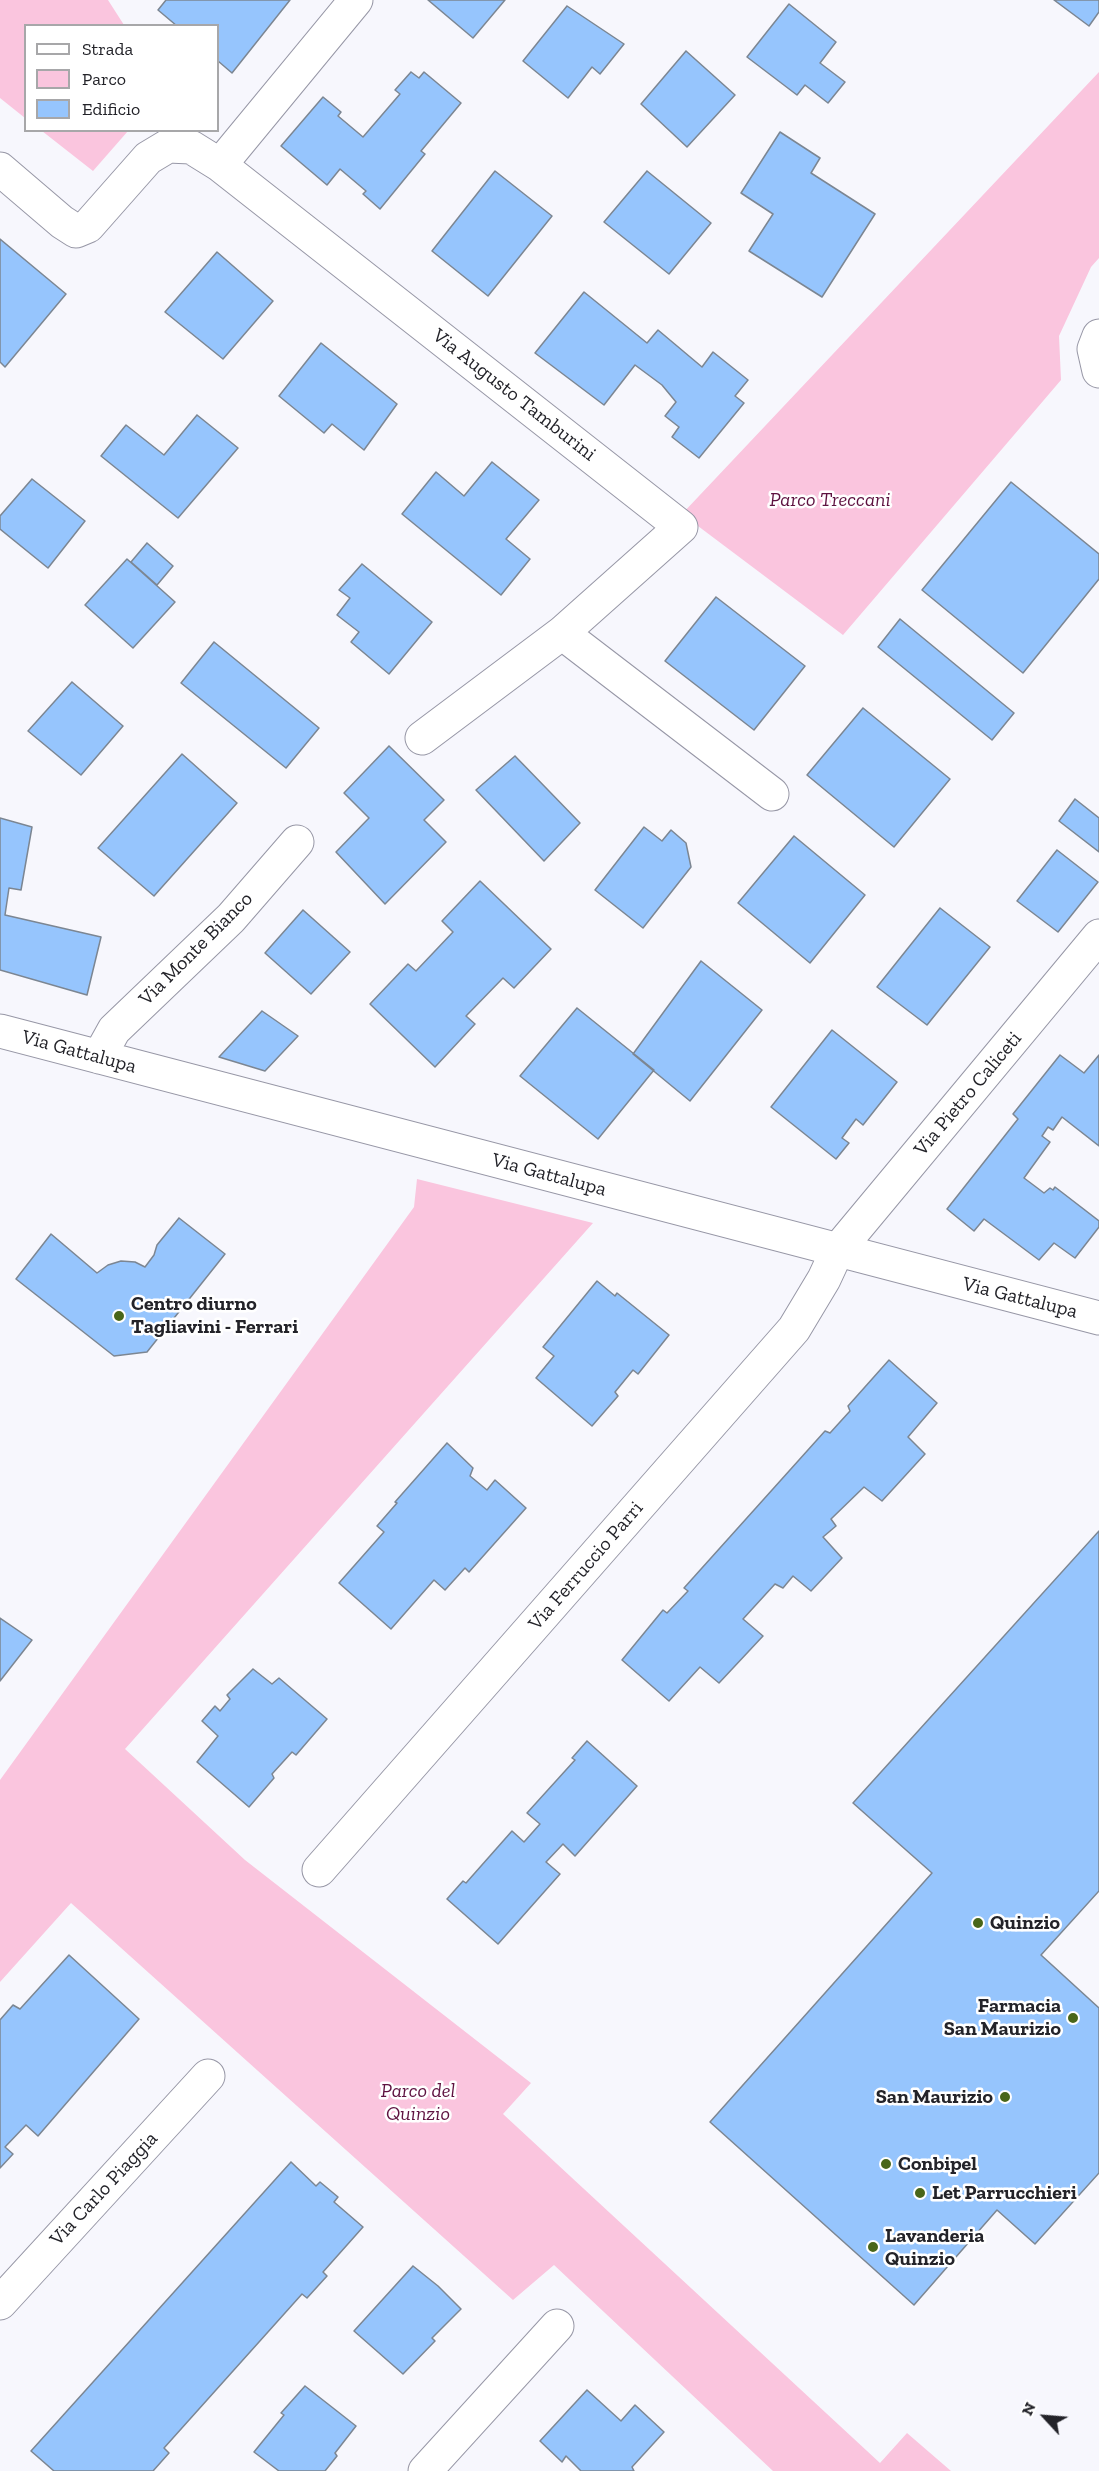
<!DOCTYPE html>
<style>
body{margin:0}
#map{position:relative;width:1099px;height:2471px;overflow:hidden;background:#f7f7fd;font-family:"Zilla Slab",serif}
canvas{display:block}
.legend{position:absolute;left:24px;top:24px;width:195px;height:108px;box-sizing:border-box;background:#fff;border:2px solid #a7a7a9;margin:0;padding:8px 10px;list-style:none;font-size:18px;color:#232329}
.legend li{display:flex;align-items:center;gap:12px;height:30px}
.legend b{width:30px;border:2px solid #a7a7a9}
.north{position:absolute;left:1015px;top:2387px;width:60px;height:60px;-webkit-text-stroke:4px #fff;paint-order:stroke;rotate:296deg;font-size:16px;font-weight:700;line-height:24px;text-align:center;color:#232329}
.north::after{content:'';display:block;margin:auto;width:21px;height:27px;background:#232329;clip-path:polygon(50% 0,100% 100%,50% 72%,0 100%)}
</style>
<div id="map">
<canvas width="1099" height="2471"></canvas>
<ul class="legend">
<li><b style="height:8px;background:#fff"></b>Strada</li>
<li><b style="height:16px;background:#fac5de"></b>Parco</li>
<li><b style="height:16px;background:#96c5fd"></b>Edificio</li>
</ul>
<div class="north">N</div>
</div>
<script>
const ctx = document.querySelector('canvas').getContext('2d');
ctx.lineJoin = 'round';
function fillPath(path, color) {
  ctx.fillStyle = color;
  ctx.fill(path, 'evenodd');
}
function toPath(rows) {
  const path = new Path2D();
  for (const r of rows) {
    path.moveTo(r[0], r[1]);
    for (let i = 2; i < r.length; i += 2) path.lineTo(r[i], r[i + 1]);
  }
  return path;
}
function stroke(path, color, width, dash) {
  ctx.strokeStyle = color;
  ctx.lineWidth = width;
  ctx.lineCap = dash ? 'butt' : 'round';
  ctx.setLineDash(dash || []);
  ctx.stroke(path);
}
function drawText(font, color, halo, rows, align = 'center') {
  ctx.font = font + ' "Zilla Slab",serif';
  ctx.lineWidth = 5;
  ctx.setLineDash([]);
  ctx.textBaseline = 'middle';
  ctx.strokeStyle = halo;
  ctx.fillStyle = color;
  for (const [text, x, y, turn = 0] of rows) {
    ctx.save();
    ctx.translate(x, y);
    ctx.rotate((+turn || 0) * Math.PI / 180);
    ctx.textAlign = isNaN(turn) ? turn : align;
    if (halo) ctx.strokeText(text, 0, 0);
    ctx.fillText(text, 0, 0);
    ctx.restore();
  }
}
fillPath(toPath([
 [0,0,108,0,124,25,26,26,25,118,0,98],
 [1099,72,1099,258,1091,267,1059,336,1061,380,843,635,682,514],
 [42,131,128,131,93,171],
 [417,1179,593,1223,125,1749,245,1860,531,2083,503,2114,880,2463,907,2433,951,2471,773,2471,554,2265,513,2300,71,1903,0,1982,0,1780,414,1207]
]), '#fac5de');
const building = toPath([
 [166,0,290,0,232,73,218,61,218,26,177,26,158,10,166,0],
 [428,0,505,0,473,38,428,0],
 [1054,0,1099,0,1099,12,1089,26,1054,0],
 [789,4,836,42,820,63,845,82,828,103,805,85,797,95,747,57,789,4],
 [567,6,624,44,600,74,592,67,568,98,523,61,567,6],
 [686,51,735,95,687,147,641,104,686,51],
 [411,72,419,78,424,72,461,103,421,151,425,154,380,209,363,194,366,191,340,169,327,185,281,146,323,97,341,112,338,116,363,137,400,94,395,90,411,72],
 [780,132,820,158,811,173,875,214,822,297,749,251,773,214,741,193,780,132],
 [495,171,552,216,488,296,432,251,495,171],
 [647,171,711,223,669,274,604,222,647,171],
 [0,239,66,294,5,367,0,362,0,239],
 [217,252,273,301,223,359,165,312,217,252],
 [584,292,647,343,658,330,702,367,713,352,748,380,735,396,744,403,699,458,672,437,679,427,665,416,676,402,662,385,635,365,604,405,535,353,584,292],
 [321,343,397,404,364,450,332,424,324,433,279,396,321,343],
 [197,415,238,448,178,518,101,456,126,425,164,455,197,415],
 [492,462,539,500,506,539,530,559,501,595,402,514,436,472,464,496,492,462],
 [32,479,85,521,48,568,0,529,0,516,32,479],
 [1011,482,1099,554,1099,579,1023,673,922,590,1011,482],
 [147,543,173,566,157,585,131,562,147,543],
 [127,559,175,602,133,648,85,605,127,559],
 [362,564,432,622,389,674,351,642,359,632,337,615,350,598,339,590,362,564],
 [716,597,805,666,754,730,665,661,716,597],
 [900,619,1014,713,992,740,878,647,900,619],
 [214,642,319,728,286,768,181,683,214,642],
 [72,682,123,726,81,775,28,731,72,682],
 [863,708,950,779,894,847,807,775,863,708],
 [389,746,444,800,424,820,446,842,385,904,336,852,369,818,344,793,389,746],
 [182,754,237,803,154,896,98,848,182,754],
 [515,756,580,823,544,861,476,790,515,756],
 [1075,799,1099,818,1099,852,1059,821,1075,799],
 [0,818,32,827,21,890,9,888,5,915,101,937,87,995,0,970,0,818],
 [644,827,662,841,671,830,686,843,691,867,643,928,595,890,644,827],
 [794,836,865,895,810,963,738,903,794,836],
 [1057,850,1098,882,1058,932,1017,901,1057,850],
 [480,881,551,949,514,988,503,978,466,1016,475,1024,435,1067,370,1004,408,964,416,971,453,932,442,921,480,881],
 [940,908,990,947,927,1025,877,987,940,908],
 [303,910,350,952,311,994,265,953,303,910],
 [701,961,762,1010,690,1101,633,1054,701,961],
 [577,1008,654,1070,598,1139,520,1076,577,1008],
 [262,1011,298,1036,265,1071,219,1057,262,1011],
 [832,1030,897,1082,863,1125,856,1119,842,1138,849,1143,836,1159,771,1107,832,1030],
 [1060,1055,1084,1073,1099,1055,1099,1146,1062,1117,1053,1130,1048,1127,1042,1136,1050,1142,1024,1178,1044,1193,1050,1188,1053,1190,1055,1187,1099,1221,1099,1227,1075,1258,1054,1243,1039,1260,984,1219,974,1231,947,1209,1018,1119,1013,1114,1060,1055],
 [179,1218,225,1254,147,1352,114,1356,16,1279,51,1234,97,1273,108,1265,121,1261,135,1262,145,1267,154,1255,157,1245,179,1218],
 [597,1281,615,1296,617,1293,669,1335,638,1374,633,1370,615,1392,618,1396,592,1426,536,1378,554,1356,543,1347,597,1281],
 [889,1360,937,1403,908,1437,925,1454,882,1501,864,1487,831,1519,836,1526,823,1537,842,1558,811,1591,793,1576,783,1588,775,1584,743,1619,763,1636,719,1683,700,1667,669,1701,622,1660,663,1610,667,1613,688,1591,684,1588,825,1431,830,1433,850,1411,848,1406,889,1360],
 [447,1443,473,1468,470,1476,487,1490,495,1480,526,1508,469,1572,465,1568,445,1590,434,1580,391,1629,339,1583,384,1532,377,1526,397,1503,395,1502,447,1443],
 [1099,1531,1099,1891,1041,1955,1099,2008,1099,2173,1035,2244,997,2210,914,2305,710,2122,932,1873,853,1803,1099,1531],
 [0,1618,32,1640,0,1681,0,1618],
 [253,1669,272,1684,279,1678,327,1719,296,1755,292,1752,272,1774,274,1778,249,1807,197,1762,218,1736,202,1721,215,1706,220,1711,230,1699,227,1695,253,1669],
 [587,1741,637,1786,575,1856,563,1844,546,1862,560,1874,498,1944,447,1899,463,1881,466,1883,512,1831,524,1842,540,1824,527,1813,575,1760,572,1758,587,1741],
 [69,1955,139,2019,38,2136,26,2125,5,2147,13,2154,0,2168,0,2020,13,2005,20,2009,69,1955],
 [291,2162,316,2186,320,2182,338,2197,334,2202,363,2227,323,2272,327,2276,307,2298,302,2294,164,2448,169,2453,153,2471,54,2471,31,2451,291,2162],
 [413,2266,438,2286,461,2309,432,2338,435,2341,403,2374,354,2331,413,2266],
 [305,2386,356,2426,335,2453,337,2456,325,2471,279,2471,254,2452,284,2415,281,2413,305,2386],
 [587,2390,621,2421,635,2405,664,2432,632,2467,634,2471,581,2471,566,2456,562,2462,540,2441,587,2390]
]);
fillPath(building, '#96c5fd');
stroke(building, '#7c8692', 1.5);
const street = toPath([
 [220,165,681,527,562,633,422,738],
 [0,169,62,222,76,231,88,226,148,158,168,146,191,147,220,165,356,0],
 [1099,336,1094,349,1099,371],
 [562,633,772,794],
 [0,1031,1099,1318],
 [99,1057,114,1030,231,918,297,842],
 [319,1870,794,1329,824,1279,837,1251,1099,936],
 [0,2303,208,2076],
 [425,2471,557,2326]
]);
stroke(street, '#9797a6', 35);
stroke(street, '#fff', 33);
for (const [x, y, r, color] of [
 [119,1316,6,"#496619"],
 [978,1923,6,"#496619"],
 [1073,2018,6,"#496619"],
 [1005,2097,6,"#496619"],
 [886,2164,6,"#496619"],
 [920,2193,6,"#496619"],
 [873,2247,6,"#496619"]
]) {
  const dot = new Path2D();
  dot.arc(x, y, r, 0, 2 * Math.PI);
  ctx.fillStyle = color;
  ctx.fill(dot);
  stroke(dot, '#fff', 2);
}
drawText('20px', '#232329', '#fff', [
 ["Via Augusto Tamburini",514,395,38],
 ["Via Monte Bianco",196,949,-45],
 ["Via Gattalupa",79,1052,15],
 ["Via Pietro Caliceti",968,1094,-50],
 ["Via Gattalupa",549,1175,15],
 ["Via Gattalupa",1020,1298,14],
 ["Via Ferruccio Parri",586,1566,-49],
 ["Via Carlo Piaggia",104,2189,-47]
]);
drawText('italic 20px', '#5e1240', '#fff', [
 ["Parco Treccani",830,500],
 ["Parco del",418,2091],
 ["Quinzio",418,2114]
]);
drawText('bold 20px', '#232329', '#fff', [
 ["Centro diurno",131,1304],
 ["Tagliavini - Ferrari",131,1327],
 ["Quinzio",990,1923],
 ["Farmacia",1061,2006,"right"],
 ["San Maurizio",1061,2029,"right"],
 ["San Maurizio",993,2097,"right"],
 ["Conbipel",898,2164],
 ["Let Parrucchieri",932,2193],
 ["Lavanderia",885,2236],
 ["Quinzio",885,2259]
], 'left');
</script>
